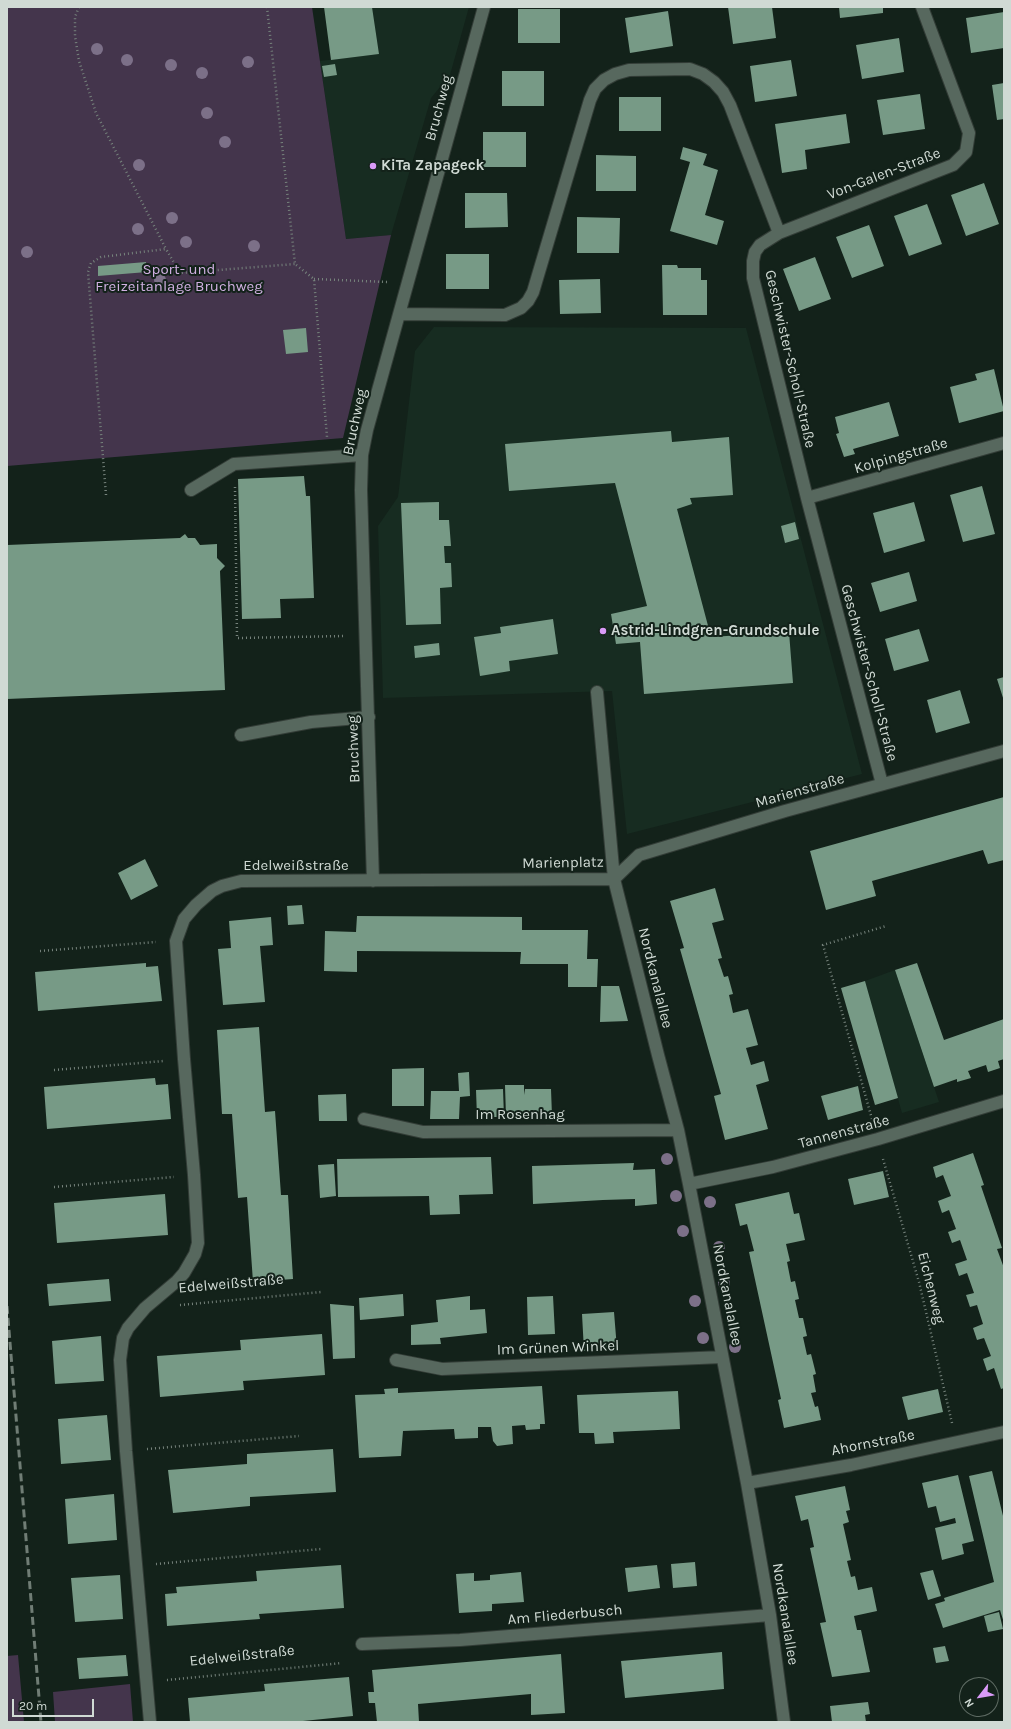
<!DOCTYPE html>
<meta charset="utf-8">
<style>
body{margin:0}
#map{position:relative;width:1011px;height:1729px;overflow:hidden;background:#13221a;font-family:Karla,sans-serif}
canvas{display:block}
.frame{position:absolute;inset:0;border:8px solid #d0dad4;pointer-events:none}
.north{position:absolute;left:959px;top:1677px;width:40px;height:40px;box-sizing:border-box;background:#13221a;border:1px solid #5f6c64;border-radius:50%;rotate:239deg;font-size:11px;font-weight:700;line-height:16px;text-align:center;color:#d0dad4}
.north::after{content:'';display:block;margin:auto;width:14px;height:18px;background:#d99af7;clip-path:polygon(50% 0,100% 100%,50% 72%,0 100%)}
.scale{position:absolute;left:12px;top:1699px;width:82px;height:18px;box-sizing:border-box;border:2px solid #d0dad4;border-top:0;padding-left:5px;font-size:12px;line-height:14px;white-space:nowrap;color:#d0dad4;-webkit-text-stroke:3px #13221a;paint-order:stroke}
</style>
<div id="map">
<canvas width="1011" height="1729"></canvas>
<div class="frame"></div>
<div class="north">N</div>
<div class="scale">20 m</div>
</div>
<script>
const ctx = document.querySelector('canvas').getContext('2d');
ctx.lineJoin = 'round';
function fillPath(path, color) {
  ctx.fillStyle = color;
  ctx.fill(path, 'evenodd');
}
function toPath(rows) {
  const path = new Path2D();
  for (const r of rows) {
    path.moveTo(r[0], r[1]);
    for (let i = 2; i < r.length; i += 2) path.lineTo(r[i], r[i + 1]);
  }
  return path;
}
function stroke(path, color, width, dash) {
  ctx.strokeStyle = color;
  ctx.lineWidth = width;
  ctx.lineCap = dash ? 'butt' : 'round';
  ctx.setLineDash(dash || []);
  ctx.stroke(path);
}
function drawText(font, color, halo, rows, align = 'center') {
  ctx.font = font + ' Karla,sans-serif';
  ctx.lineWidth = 4;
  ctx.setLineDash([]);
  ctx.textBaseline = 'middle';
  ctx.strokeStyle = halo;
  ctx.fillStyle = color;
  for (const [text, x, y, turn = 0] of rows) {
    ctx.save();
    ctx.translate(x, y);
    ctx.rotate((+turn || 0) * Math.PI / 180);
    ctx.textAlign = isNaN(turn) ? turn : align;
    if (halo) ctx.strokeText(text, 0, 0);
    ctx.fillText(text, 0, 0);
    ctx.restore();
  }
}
fillPath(toPath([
 [372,7,469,7,450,75,431,98,391,235,346,239,320,61,379,54],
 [434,327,746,328,862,774,627,834,612,691,383,698,378,526,398,497,415,351],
 [895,970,939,1102,902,1113,865,981]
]), '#172c21');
fillPath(toPath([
 [7,7,312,7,346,239,391,235,343,438,7,466],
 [18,1655,24,1722,7,1722,7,1656],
 [130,1684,133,1722,55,1722,53,1692]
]), '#44354c');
fillPath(toPath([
 [324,7,372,7,379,54,331,60],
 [728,7,772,7,776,38,733,44],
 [839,7,883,7,883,13,840,18],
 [518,9,560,9,560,43,518,43],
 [668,11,673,46,630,53,625,18],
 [1004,12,1004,48,971,53,966,18],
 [899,38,904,72,862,79,856,45],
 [791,60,797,96,755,102,750,66],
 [335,64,337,75,324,77,322,66],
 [502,71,544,71,544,106,502,106],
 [1004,83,1004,119,997,120,992,85],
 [920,94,925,129,883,135,877,100],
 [619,97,661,97,661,131,619,131],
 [846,114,850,143,805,150,807,169,782,173,775,124],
 [483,132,526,132,526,167,483,167],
 [683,147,707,154,703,165,718,170,705,215,724,221,717,245,670,231,690,162,680,159],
 [596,155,636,156,636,191,596,191],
 [984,183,999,224,966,236,951,195],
 [465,193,507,193,508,227,465,228],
 [927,204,942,244,909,256,894,216],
 [577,217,620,218,619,253,577,253],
 [869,225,884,266,852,278,836,237],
 [446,254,489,254,489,289,446,289],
 [815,257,831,299,799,311,783,269],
 [146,262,147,272,98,276,98,266],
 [662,265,677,265,678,268,701,268,701,280,707,280,707,315,663,315],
 [600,279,601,313,560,314,559,280],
 [306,328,308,352,286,354,283,330],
 [994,369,1004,411,959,423,950,387,977,380,975,374],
 [889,402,899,436,853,449,855,454,844,457,836,434,839,433,835,417],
 [671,431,672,442,729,437,733,495,690,498,692,504,677,509,711,637,789,632,793,683,644,694,640,642,616,644,611,614,647,606,615,483,509,491,505,444],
 [304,476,306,496,310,496,314,598,280,599,281,618,242,619,238,479],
 [982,486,995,534,963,542,950,495],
 [439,502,439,520,449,520,451,546,444,546,445,563,451,563,452,587,440,588,441,624,406,625,401,503],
 [914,502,925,541,884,553,873,513],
 [795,522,799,539,785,543,781,526],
 [185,534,188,538,195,538,200,545,217,544,217,558,225,566,220,571,225,690,7,699,7,545,180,538],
 [909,572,917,601,880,612,871,583],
 [553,619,558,654,509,661,510,671,480,676,474,637,501,633,500,627],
 [919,629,929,661,894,671,885,639],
 [439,643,440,655,415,658,414,646],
 [1004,677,1004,701,997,679],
 [960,690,970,723,936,733,927,700],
 [1004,797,1004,860,988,864,983,850,872,881,876,896,826,910,810,851],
 [145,859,158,886,131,900,118,873],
 [715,888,724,920,712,923,722,958,718,959,724,977,728,976,733,994,729,995,733,1013,748,1009,758,1045,746,1048,751,1065,764,1061,769,1081,756,1085,768,1129,725,1140,714,1096,721,1094,680,949,684,948,670,901],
 [302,905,304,924,288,925,287,906],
 [357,916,522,917,522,930,588,930,587,959,598,959,597,987,568,987,568,964,520,964,521,952,357,951,357,972,324,971,325,931,356,932],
 [271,917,273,945,260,946,265,1002,223,1005,218,949,231,948,229,921],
 [146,963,146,967,158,966,162,1001,38,1011,35,972],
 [917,963,944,1040,1004,1019,1004,1059,998,1061,1000,1068,988,1072,986,1065,968,1071,971,1078,957,1082,957,1079,934,1087,895,970],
 [865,981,898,1098,875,1105,841,988],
 [601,986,619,986,628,1021,600,1022],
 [259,1027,265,1112,275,1111,281,1195,288,1195,293,1279,253,1282,247,1197,238,1198,232,1114,222,1114,217,1030],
 [424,1068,424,1106,392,1106,392,1069],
 [469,1072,470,1096,460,1097,459,1119,430,1119,431,1091,459,1091,458,1073],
 [155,1078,156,1085,168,1084,171,1119,47,1129,44,1087],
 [505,1085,524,1085,524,1095,525,1089,551,1089,552,1116,506,1117],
 [858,1086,863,1110,828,1120,821,1096],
 [503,1089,504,1117,477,1117,476,1090],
 [346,1094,347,1121,319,1121,318,1095],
 [973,1153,984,1185,981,1186,1002,1248,997,1249,1004,1268,1004,1388,1001,1389,994,1368,987,1371,983,1359,991,1356,984,1338,977,1340,973,1328,983,1324,977,1305,970,1307,966,1295,974,1293,967,1273,959,1276,955,1264,967,1260,960,1240,952,1243,948,1232,956,1229,949,1210,942,1213,938,1201,951,1196,943,1175,936,1178,933,1167],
 [491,1157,493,1194,459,1195,460,1214,430,1215,429,1196,338,1197,337,1159],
 [634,1163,633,1170,655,1169,657,1204,635,1206,635,1199,603,1200,533,1204,532,1166],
 [334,1164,336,1196,320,1198,318,1165],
 [883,1171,889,1197,854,1205,848,1179],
 [789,1192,794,1214,799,1213,805,1240,786,1244,790,1261,787,1262,791,1282,795,1281,799,1299,795,1300,799,1318,803,1318,807,1336,803,1337,807,1355,811,1354,816,1374,813,1375,816,1392,811,1393,815,1407,818,1406,821,1420,784,1428,778,1400,781,1399,749,1252,754,1251,747,1224,740,1226,735,1204],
 [165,1194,168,1235,57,1243,54,1203],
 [109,1279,111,1301,49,1306,47,1284],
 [403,1294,404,1316,360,1320,359,1298],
 [470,1296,470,1310,485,1309,487,1333,440,1338,441,1344,411,1345,411,1325,438,1322,436,1300],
 [553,1296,555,1334,528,1335,527,1297],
 [330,1304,354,1306,355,1358,333,1359],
 [614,1312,617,1349,584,1351,582,1314],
 [322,1334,325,1375,243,1381,244,1390,160,1397,157,1356,241,1350,240,1340],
 [101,1336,104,1381,55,1384,52,1341],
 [542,1386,545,1424,540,1424,540,1429,526,1430,525,1425,512,1426,513,1444,497,1446,493,1441,491,1427,478,1427,478,1438,455,1439,454,1429,403,1431,401,1456,359,1458,355,1395,385,1394,384,1389,398,1388,398,1393],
 [938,1389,943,1412,908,1420,902,1397],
 [678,1391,680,1429,613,1432,614,1443,595,1444,594,1433,579,1433,577,1395],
 [107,1415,111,1460,61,1464,58,1419],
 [333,1449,336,1492,250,1497,250,1506,173,1513,168,1470,247,1464,247,1454],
 [992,1471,1004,1520,1004,1623,1000,1610,943,1628,935,1604,945,1601,944,1598,994,1582,969,1476],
 [958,1475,974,1541,962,1544,964,1554,942,1560,935,1528,956,1523,955,1518,940,1522,936,1506,928,1508,922,1483],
 [845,1486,850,1510,846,1511,849,1522,843,1524,851,1560,847,1561,851,1577,855,1576,858,1590,872,1587,877,1611,854,1616,857,1630,861,1630,870,1672,832,1677,820,1623,826,1622,810,1548,814,1547,808,1519,801,1521,795,1496],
 [114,1494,117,1540,68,1544,65,1499],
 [695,1562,697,1586,673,1588,671,1564],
 [341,1565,344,1608,259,1614,260,1619,167,1626,165,1594,177,1593,176,1587,257,1581,256,1571],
 [657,1565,660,1588,628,1592,625,1568],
 [933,1570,941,1596,928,1600,920,1573],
 [521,1572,524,1602,492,1604,492,1611,459,1613,456,1574,474,1573,474,1581,490,1580,490,1575],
 [120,1575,123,1619,75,1622,71,1578],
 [999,1612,1003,1629,988,1632,984,1616],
 [945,1646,949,1661,936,1663,933,1648],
 [722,1652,724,1689,625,1698,621,1661],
 [561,1654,565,1713,531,1715,531,1694,418,1704,419,1722,377,1722,375,1703,369,1703,368,1692,374,1692,372,1670],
 [126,1655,128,1676,79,1679,77,1658],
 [349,1677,353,1716,293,1722,190,1722,188,1698,265,1691,264,1684],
 [868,1702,870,1714,865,1715,866,1722,832,1722,830,1706]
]), '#779a86');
const minor = toPath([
 [779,233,953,165,966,152,969,133,922,7],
 [399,314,505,315,521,308,528,301,533,292,590,100,595,89,604,80,615,74,629,70,690,69,703,74,714,82,723,92,730,105,779,233,760,245,755,252,753,261,753,278,807,498,882,784],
 [191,490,234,464,362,455],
 [807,498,1004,443],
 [597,692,614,879,658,1055,678,1130,689,1184,747,1483,770,1615,784,1722],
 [241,735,311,722,369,717],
 [614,879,639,855,785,811,1004,751],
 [373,881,361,490,362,455,367,430,484,7],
 [364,1119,423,1132,678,1130],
 [689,1184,773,1167,878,1139,1004,1101],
 [396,1360,442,1369,722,1357],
 [747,1483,851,1465,1004,1432],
 [362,1644,460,1640,770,1615],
 [150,1722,126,1451,120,1360,123,1338,128,1328,145,1308,177,1281,184,1273,195,1254,198,1243,194,1175,184,1059,176,941,184,919,196,905,212,891,222,886,241,881,614,879]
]);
stroke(minor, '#333d37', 14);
stroke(toPath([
 [79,7,75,17,75,36,79,61,96,113,166,249],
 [267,7,295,264,314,279,327,437],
 [314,279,387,282],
 [235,487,237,638,345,636],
 [106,495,88,272,91,263,101,257,166,249,180,273,295,264],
 [40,951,156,942],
 [54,1070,164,1061],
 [872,1119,823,945,886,926],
 [883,1159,919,1282,952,1423],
 [54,1187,174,1177],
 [180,1305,321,1292],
 [147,1449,299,1436],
 [156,1564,321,1549],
 [167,1680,342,1663]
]), '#76837c', 2.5, [1, 3]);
stroke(minor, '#57685e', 12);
stroke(toPath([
 [7,1306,41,1722]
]), '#707d75', 3, [8, 4]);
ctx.fillStyle = '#7c7088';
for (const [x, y] of [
 [97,49],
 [127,60],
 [248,62],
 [171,65],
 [202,73],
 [207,113],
 [225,142],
 [139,165],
 [172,218],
 [138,229],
 [186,242],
 [254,246],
 [27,252],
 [160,280],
 [667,1159],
 [676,1196],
 [710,1202],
 [683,1231],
 [719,1247],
 [724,1283],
 [695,1301],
 [703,1338],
 [735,1347]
]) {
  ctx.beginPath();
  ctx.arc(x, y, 6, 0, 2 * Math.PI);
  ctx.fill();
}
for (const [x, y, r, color] of [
 [373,166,4,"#d99af7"],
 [603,631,4,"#d99af7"]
]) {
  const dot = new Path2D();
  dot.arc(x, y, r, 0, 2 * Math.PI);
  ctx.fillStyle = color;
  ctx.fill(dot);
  stroke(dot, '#13221a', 1.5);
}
drawText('15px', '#d0dad4', '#13221a', [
 ["Bruchweg",439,108,-75],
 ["Von-Galen-Straße",884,174,-21],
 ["Geschwister-Scholl-Straße",790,359,77],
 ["Bruchweg",355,422,-78],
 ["Kolpingstraße",901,456,-16],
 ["Geschwister-Scholl-Straße",869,673,75],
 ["Bruchweg",354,749,-92],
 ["Marienstraße",800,791,-16],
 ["Marienplatz",563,863,-1],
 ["Edelweißstraße",296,866],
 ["Nordkanalallee",655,978,76],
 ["Im Rosenhag",520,1115],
 ["Tannenstraße",844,1132,-15],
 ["Edelweißstraße",231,1284,-5],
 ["Eichenweg",931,1288,76],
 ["Nordkanalallee",727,1295,79],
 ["Im Grünen Winkel",558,1348,-2],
 ["Ahornstraße",873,1443,-11],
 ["Nordkanalallee",785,1614,81],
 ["Am Fliederbusch",565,1615,-5],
 ["Edelweißstraße",242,1656,-6]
]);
drawText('bold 15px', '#d0dad4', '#13221a', [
 ["KiTa Zapageck",381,166],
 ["Astrid-Lindgren-Grundschule",611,631]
], 'left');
drawText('15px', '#d1b0e2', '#13221a', [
 ["Sport- und",179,270],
 ["Freizeitanlage Bruchweg",179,287]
]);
</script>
